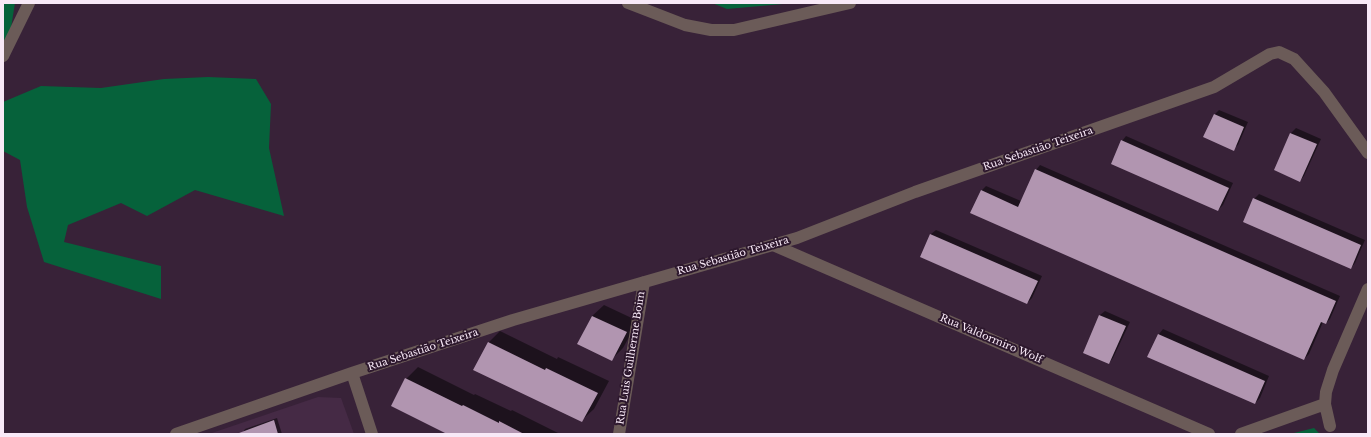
<!DOCTYPE html>
<meta charset="utf-8">
<style>
body{margin:0}
#map{position:relative;width:1371px;height:437px;overflow:hidden;background:#382238;font-family:"Libre Baskerville",serif}
canvas{display:block}
.frame{position:absolute;inset:0;border:4px solid #f8e9f7;pointer-events:none}
</style>
<div id="map">
<canvas width="1371" height="437"></canvas>
<div class="frame"></div>
</div>
<script>
const ctx = document.querySelector('canvas').getContext('2d');
ctx.lineJoin = 'round';
function fillPath(path, color) {
  ctx.fillStyle = color;
  ctx.fill(path, 'evenodd');
}
function toPath(rows) {
  const path = new Path2D();
  for (const r of rows) {
    path.moveTo(r[0], r[1]);
    for (let i = 2; i < r.length; i += 2) path.lineTo(r[i], r[i + 1]);
  }
  return path;
}
function stroke(path, color, width, dash) {
  ctx.strokeStyle = color;
  ctx.lineWidth = width;
  ctx.lineCap = dash ? 'butt' : 'round';
  ctx.setLineDash(dash || []);
  ctx.stroke(path);
}
function drawText(font, color, halo, rows, align = 'center') {
  ctx.font = font + ' "Libre Baskerville",serif';
  ctx.lineWidth = 4;
  ctx.setLineDash([]);
  ctx.textBaseline = 'middle';
  ctx.strokeStyle = halo;
  ctx.fillStyle = color;
  for (const [text, x, y, turn = 0] of rows) {
    ctx.save();
    ctx.translate(x, y);
    ctx.rotate((+turn || 0) * Math.PI / 180);
    ctx.textAlign = isNaN(turn) ? turn : align;
    if (halo) ctx.strokeText(text, 0, 0);
    ctx.fillText(text, 0, 0);
    ctx.restore();
  }
}
fillPath(toPath([
 [318,397,341,398,354,434,209,434]
]), '#452a45');
fillPath(toPath([
 [3,3,15,3,11,28,3,49],
 [712,3,794,3,727,9],
 [208,77,256,79,271,104,269,148,284,216,195,190,147,216,121,203,68,225,64,242,161,266,161,299,44,262,27,207,20,160,3,151,3,102,41,86,101,88,164,79],
 [1314,428,1320,434,1290,434]
]), '#06623b');
fillPath(toPath([
 [1219,110,1248,122,1238,145,1233,149,1215,114],
 [1296,128,1321,139,1304,176,1300,181,1275,170,1291,133],
 [1126,136,1233,183,1223,205,1218,210,1122,141],
 [1040,165,1340,296,1330,319,1326,323,1323,322,1309,354,1304,359,981,191,986,186,1021,201,1036,170],
 [1259,194,1365,240,1355,263,1351,268,1254,199],
 [936,230,1042,276,1032,298,1027,303,921,257,931,234],
 [604,305,638,321,623,348,611,360,578,343,592,316],
 [1105,311,1130,322,1113,358,1109,363,1084,352,1100,315],
 [1163,329,1269,376,1260,398,1255,403,1149,356,1159,334],
 [500,331,557,359,558,357,609,381,594,409,582,420,475,369,489,342],
 [418,367,474,395,475,394,511,411,512,410,560,434,449,434,406,379],
 [277,418,282,434,242,434,245,429]
]), '#0007');
fillPath(toPath([
 [1214,114,1244,127,1234,151,1203,137],
 [1290,133,1317,144,1300,182,1274,170],
 [1121,140,1229,188,1218,211,1111,164],
 [1035,169,1336,301,1326,324,1321,322,1304,360,970,213,981,190,1018,207],
 [1253,198,1361,245,1351,269,1243,222],
 [930,234,1038,281,1027,304,920,257],
 [1099,315,1126,326,1109,364,1083,353],
 [592,316,627,332,612,361,577,344],
 [1158,334,1265,381,1255,404,1147,357],
 [488,342,545,370,546,368,598,393,582,422,473,370],
 [405,378,462,406,463,405,499,423,499,421,524,434,447,434,391,406],
 [274,420,278,434,239,434,239,433]
]), '#b195b0');
stroke(toPath([
 [628,3,685,25,711,30,734,30,850,3],
 [3,56,29,3],
 [773,245,1209,434],
 [352,373,372,434],
 [1330,426,1325,404,1326,392,1333,370,1368,289],
 [176,434,352,373,513,320,797,238,915,192,1214,87,1270,54,1279,52,1294,59,1324,92,1368,153],
 [619,434,644,282],
 [1241,434,1325,404]
]), '#6b5b58', 12);
drawText('10px', '#f8e9f7', '#2d182d', [
 ["Rua Sebastião Teixeira",1038,149,-19],
 ["Rua Sebastião Teixeira",733,256,-16],
 ["Rua Valdormiro Wolf",991,339,23],
 ["Rua Sebastião Teixeira",423,350,-18],
 ["Rua Luis Guilherme Boim",631,358,-81]
]);
</script>
